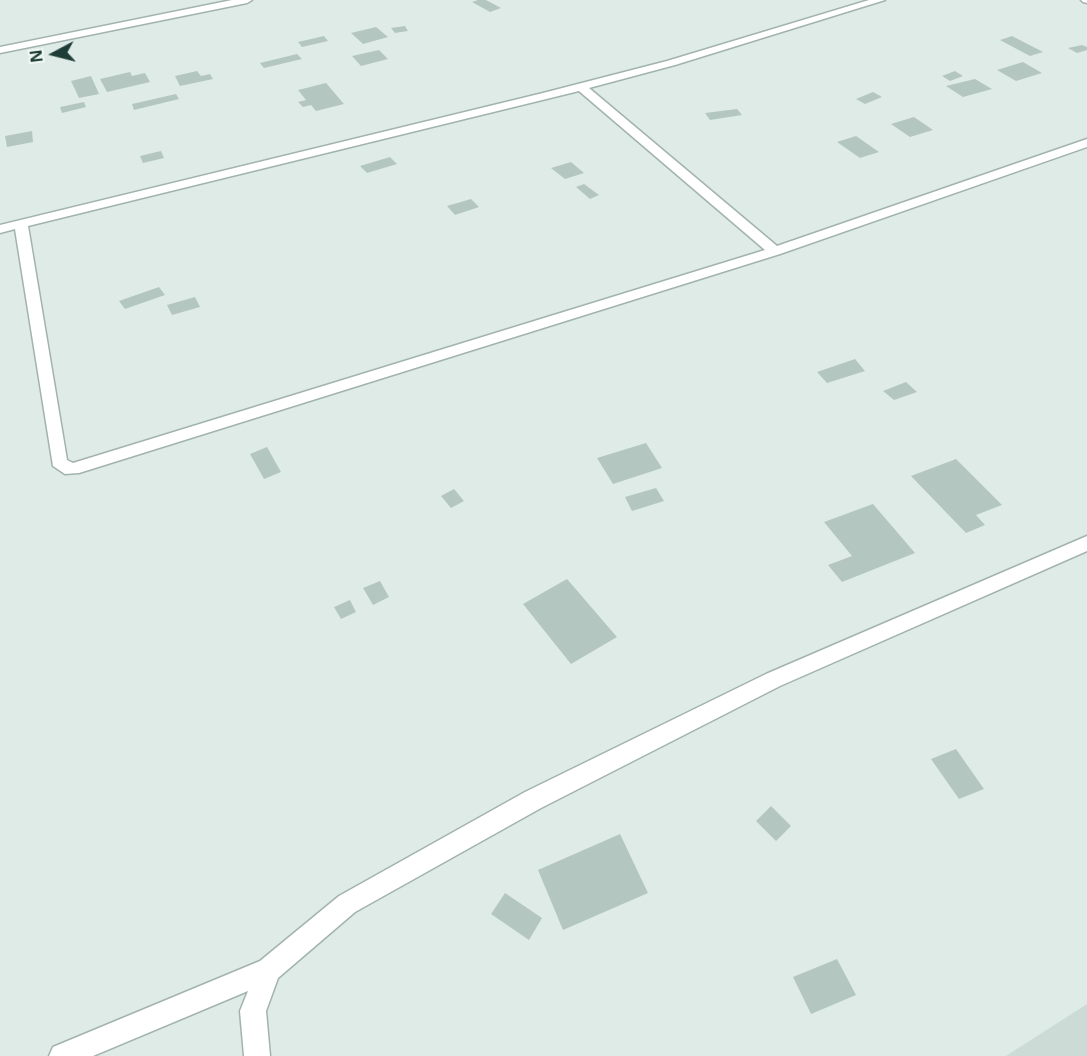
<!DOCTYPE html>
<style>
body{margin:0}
#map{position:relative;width:1087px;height:1056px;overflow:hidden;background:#dfebe7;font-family:"Open Sans",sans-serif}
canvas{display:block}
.north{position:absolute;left:24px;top:24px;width:60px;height:60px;-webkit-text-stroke:4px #f0f8f4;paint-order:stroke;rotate:263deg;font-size:16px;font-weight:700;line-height:24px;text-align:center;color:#1f3d37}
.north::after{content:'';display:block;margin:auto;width:21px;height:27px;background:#1f3d37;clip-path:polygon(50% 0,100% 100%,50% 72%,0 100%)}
</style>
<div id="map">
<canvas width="1087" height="1056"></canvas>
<div class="north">N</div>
</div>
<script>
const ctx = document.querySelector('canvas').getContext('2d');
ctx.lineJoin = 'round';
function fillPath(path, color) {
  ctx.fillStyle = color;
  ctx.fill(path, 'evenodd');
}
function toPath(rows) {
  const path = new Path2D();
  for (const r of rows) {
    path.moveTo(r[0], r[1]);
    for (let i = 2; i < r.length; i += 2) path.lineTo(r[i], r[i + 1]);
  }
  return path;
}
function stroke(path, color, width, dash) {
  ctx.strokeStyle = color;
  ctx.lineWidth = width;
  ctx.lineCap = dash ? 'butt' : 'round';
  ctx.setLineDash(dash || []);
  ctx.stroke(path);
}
fillPath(toPath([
 [1087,1004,1087,1056,1006,1056]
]), '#cddbd6');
fillPath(toPath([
 [478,0,486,0,501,8,490,12,472,2],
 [405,26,408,31,395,33,391,28],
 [376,27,388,37,363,44,351,33],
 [324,36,328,41,302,47,298,42],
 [1012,36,1043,52,1030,56,1000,40],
 [1082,45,1087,47,1087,50,1077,53,1068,48],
 [379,50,388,59,361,66,352,56],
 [297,54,302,59,264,68,260,63],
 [1023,62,1042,73,1016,81,997,70],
 [197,71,201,76,210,74,213,79,180,86,175,76],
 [955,71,963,76,950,81,942,76],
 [130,72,132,76,145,73,150,82,107,92,100,79],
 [91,76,99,94,79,98,71,81],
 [975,79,992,89,963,97,946,86],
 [326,83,344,104,316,111,311,105,303,107,298,102,306,100,298,90],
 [873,92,882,97,865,104,856,99],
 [176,94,179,99,134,110,132,104],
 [84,102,86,107,62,113,60,107],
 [737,109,742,115,710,120,705,113],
 [914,117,933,130,910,137,891,124],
 [32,131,33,142,7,147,5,136],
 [856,136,879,152,860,158,837,142],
 [161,151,164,158,143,163,140,156],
 [390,157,397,164,367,173,360,166],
 [571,162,584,173,565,179,551,168],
 [584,184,599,195,590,199,576,187],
 [471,199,479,207,455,215,447,206],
 [159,287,165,295,125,309,119,301],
 [195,297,200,307,172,315,167,305],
 [855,359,865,371,827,383,817,372],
 [906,382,917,392,894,400,883,391],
 [646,443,662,468,613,484,597,458],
 [267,447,281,472,264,479,250,454],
 [956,459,1002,505,976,515,985,525,966,533,911,476],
 [656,488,664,501,632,511,625,497],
 [454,489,464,501,451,508,441,496],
 [873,504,915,553,842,582,828,565,852,556,824,522],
 [567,579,617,637,571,664,523,604],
 [380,581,389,597,373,605,363,588],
 [350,600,356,612,341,619,334,607],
 [956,749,984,789,959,799,931,759],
 [771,806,791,826,776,841,756,821],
 [620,834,648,893,563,930,538,870],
 [505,893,542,918,529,940,491,914],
 [837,959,856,995,811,1014,793,977]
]), '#b4c6c0');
const street = toPath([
 [232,0,252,0,247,3,0,53,0,47,232,0],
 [869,0,885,0,675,65,589,88,777,246,1087,139,1087,147,780,254,79,473,65,474,53,466,15,229,0,233,0,225,543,93,667,61,869,0],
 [579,91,765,250,73,463,67,460,28,226,579,91],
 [1081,0,1087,0,1087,3,1083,2,1081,0],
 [1087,536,1087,551,780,686,541,808,355,912,278,978,266,1011,270,1056,244,1056,240,1011,248,991,93,1056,49,1056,53,1047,260,961,339,896,525,792,766,674,1087,536]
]);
stroke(street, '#a2b3af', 3);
fillPath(street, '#fff');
</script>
